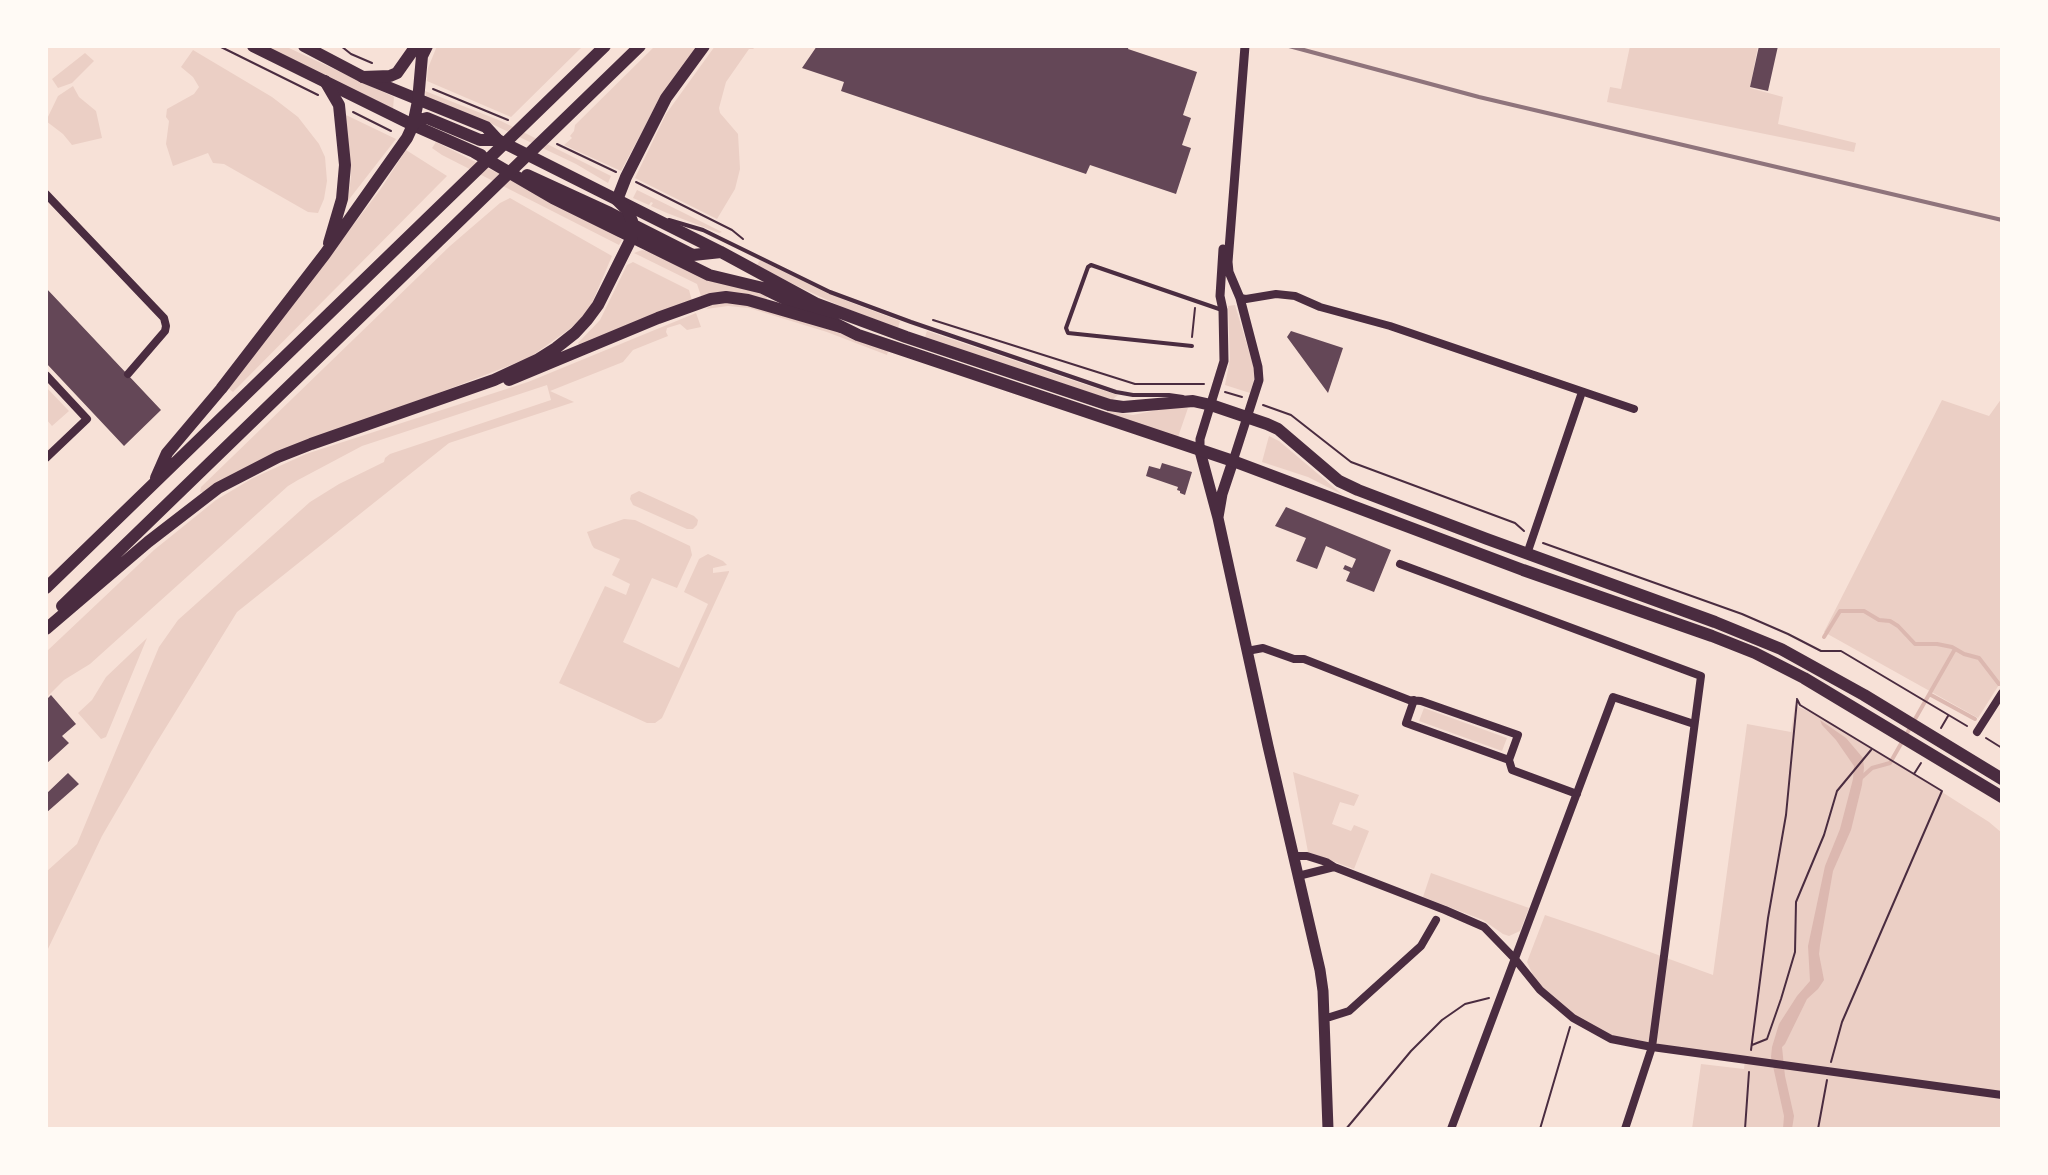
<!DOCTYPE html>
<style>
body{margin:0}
#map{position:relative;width:2048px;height:1175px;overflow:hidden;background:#f7e1d7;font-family:Overpass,sans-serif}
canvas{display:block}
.frame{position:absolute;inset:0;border:48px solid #fffaf5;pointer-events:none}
</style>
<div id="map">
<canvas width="2048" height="1175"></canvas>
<div class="frame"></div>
</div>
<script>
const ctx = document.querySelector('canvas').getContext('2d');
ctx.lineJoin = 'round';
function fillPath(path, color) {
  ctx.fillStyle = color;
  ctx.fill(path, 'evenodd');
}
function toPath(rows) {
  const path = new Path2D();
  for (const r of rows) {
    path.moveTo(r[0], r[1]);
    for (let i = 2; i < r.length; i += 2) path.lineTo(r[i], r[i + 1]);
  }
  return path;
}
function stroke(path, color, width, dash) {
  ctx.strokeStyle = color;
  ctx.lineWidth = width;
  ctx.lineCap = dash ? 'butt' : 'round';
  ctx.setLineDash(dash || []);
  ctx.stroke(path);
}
fillPath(toPath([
 [265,46,289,48,394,97,393,109],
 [437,46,583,46,511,117,427,81,428,68],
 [655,46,698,46,654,109,621,171,564,145,572,138,570,136,574,131,575,125],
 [715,46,756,46,753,49,749,49,726,82,719,108,720,113,738,134,740,169,735,189,717,219,635,178,666,114],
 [1630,46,1758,46,1750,88,1783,97,1778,124,1856,143,1854,152,1607,102,1610,87,1621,89],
 [193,50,272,97,298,117,319,144,325,157,327,181,324,199,318,213,308,212,224,164,213,163,208,153,173,166,166,144,169,121,166,117,167,109,194,94,199,87,193,77,181,67],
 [85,53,94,61,72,83,58,88,52,79],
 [73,86,79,97,96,111,102,138,72,145,63,134,46,121,58,96],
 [425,91,501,121,611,176,608,183,576,164,492,124,426,97],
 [346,115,396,139,347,202,351,178],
 [436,142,618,234,618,237,622,240,619,245,442,155,432,148],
 [406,150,447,176,233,392,228,388,380,190],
 [637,190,682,212,722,232,719,233,667,213,651,206,653,203,651,202,649,205,633,198],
 [510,198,612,256,589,310,571,328,529,358,436,394,299,443,203,493,200,492,201,487,450,246,500,203],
 [642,250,649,252,768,295,766,300,711,294,701,296,697,284,634,253],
 [760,260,847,301,900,321,898,328,840,306,791,283,757,265],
 [633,262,689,290,692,301,580,346,578,343,600,320,627,265],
 [722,302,747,304,830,329,888,351,887,355,827,332,749,308,728,306,706,309,712,305],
 [1235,305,1254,368,1254,379,1250,393,1225,385,1230,359,1228,306],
 [696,313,701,327,687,330,680,324,667,328,666,332,668,336,633,350,623,362,550,391,574,402,449,443,237,612,152,750,102,836,46,953,46,872,77,844,159,647,178,620,310,502,339,484,384,462,385,458,390,454,551,400,547,385,362,446,298,480,288,486,90,664,64,680,46,698,46,652,154,550,216,500,253,478,306,454,528,382],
 [927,331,1080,383,1118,395,1112,400,925,337],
 [46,387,69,411,52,426,46,419],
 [2002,398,2002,680,1978,718,1824,632,1942,400,1989,416],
 [1167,408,1188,408,1178,437,1107,413,1107,411,1133,415],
 [1269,436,1279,441,1343,495,1308,477,1262,462],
 [639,491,694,516,698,520,697,525,693,529,687,529,633,505,630,499,631,495],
 [624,519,635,520,690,546,692,555,677,588,652,578,623,642,679,668,708,604,684,592,699,559,708,554,723,561,727,565,713,568,713,573,729,571,729,572,662,718,655,723,647,723,559,683,605,586,626,595,630,584,612,575,620,559,594,548,592,545,587,532],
 [147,638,106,737,101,739,78,713,92,700,106,677],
 [1795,705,1820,717,1942,792,1989,822,2002,833,2002,1129,1692,1129,1701,1064,1744,1069,1745,1060,1611,1039,1573,1018,1540,990,1527,962,1545,915,1598,933,1713,975,1747,724,1791,732],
 [1424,708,1507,738,1502,751,1419,721],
 [1293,772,1359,795,1354,806,1340,802,1332,824,1351,831,1354,825,1369,831,1354,869,1308,852],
 [1431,873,1529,908,1520,931,1509,936,1503,934,1483,920,1423,897]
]), '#ebcfc5');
fillPath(toPath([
 [1820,720,1846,738,1863,758,1864,768,1862,785,1851,830,1833,871,1820,945,1819,954,1824,980,1818,989,1807,999,1785,1044,1782,1047,1785,1076,1794,1116,1792,1129,1783,1129,1784,1116,1771,1057,1772,1047,1779,1024,1797,996,1810,981,1808,946,1825,866,1840,829,1853,779,1854,766,1836,740,1822,725]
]), '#dcb8b0');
stroke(toPath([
 [1824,637,1840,611,1864,611,1879,620,1890,621,1898,626,1915,644,1937,644,1952,647,1964,654,1979,658,1999,684],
 [1931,695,1975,719],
 [1861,778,1872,768,1890,763,1955,649]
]), '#dcb8b0', 4);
fillPath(toPath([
 [817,46,1129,46,1128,49,1197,72,1183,115,1191,118,1182,145,1191,148,1176,194,1090,165,1086,174,841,91,844,82,802,68],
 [1759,46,1778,46,1768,91,1750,87],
 [46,288,161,410,124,446,46,363],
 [1291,331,1343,348,1328,393,1287,337],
 [1162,463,1192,472,1185,495,1180,493,1180,491,1177,490,1178,487,1146,476,1149,466,1160,469],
 [1286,507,1391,550,1374,592,1346,581,1350,572,1343,569,1345,565,1352,568,1356,559,1326,546,1317,569,1296,561,1306,538,1275,526],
 [51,695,76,724,62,736,69,743,46,764,46,700],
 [68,773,79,784,46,813,46,794]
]), '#644757');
stroke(toPath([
 [219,46,318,95],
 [341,46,351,54,372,63],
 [433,89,508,120],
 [353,112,391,131],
 [557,144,616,172],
 [636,182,732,230,743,239],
 [933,320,1135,384,1204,384],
 [1192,337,1195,308],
 [1225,392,1242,397],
 [1263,405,1291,415,1351,462,1515,523,1524,531],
 [1543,543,1742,614,1788,634,1821,651,1841,651,1967,726],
 [1797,699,1800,705,1942,791,1842,1022,1831,1062],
 [1941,728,1948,716],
 [1986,738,2002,748],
 [1914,774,1921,763],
 [1752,1045,1767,1039,1781,999,1795,952,1796,902,1824,835,1837,791,1871,750],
 [1751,1050,1768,918,1786,815,1797,700],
 [1346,1129,1411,1051,1442,1020,1465,1004,1489,998],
 [1540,1129,1570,1027],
 [1745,1129,1749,1072],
 [1818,1129,1827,1080]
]), '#4a2c40', 2);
stroke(toPath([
 [669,220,703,230,830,292,911,322,1116,392,1133,395,1169,395,1183,397],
 [1192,346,1068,333,1066,328,1088,267,1091,265,1222,310]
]), '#4a2c40', 4);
stroke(toPath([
 [46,194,164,318,166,326,165,331,128,374],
 [1240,298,1246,299,1276,294,1295,296,1320,307,1390,326,1634,409],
 [46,375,87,419,46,458],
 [1527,554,1582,392],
 [1400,564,1701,676,1652,1047,1625,1129],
 [1247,651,1263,648,1294,659,1304,659,1409,700,1421,701,1518,735,1509,760,1512,770,1577,794],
 [1414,700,1406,723,1509,760],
 [1977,732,2002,693],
 [1293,856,1307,856,1326,862,1334,867,1298,876],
 [1334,867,1445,910,1484,927,1515,959,1540,990,1573,1018,1611,1039,1652,1047,2002,1095],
 [1323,1017,1330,1017,1349,1011,1421,946,1436,920],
 [1451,1129,1613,697,1694,724]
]), '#4a2c40', 8);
stroke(toPath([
 [1200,451,1200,439,1224,361,1223,310,1220,296,1223,249],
 [1233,461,1259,380,1258,367,1240,298,1229,272,1228,262,1245,46]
]), '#4a2c40', 9);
stroke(toPath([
 [1200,451,1218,518,1268,746,1320,970,1323,991,1328,1129],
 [1218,517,1222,494,1233,461]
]), '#4a2c40', 11);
stroke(toPath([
 [253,46,413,125,481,155],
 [304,46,363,77,486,127,498,140,721,252,817,304,906,337,1109,405,1123,407,1193,401,1211,405,1267,424,1278,429,1339,481,1358,490,1487,539,1715,622,1781,649,1864,695,2002,779],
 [474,152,553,198,709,275,763,288,858,335,1233,461,1523,570,1712,636,1755,653,1804,678,2002,797],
 [527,175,610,213,693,255,721,252]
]), '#4a2c40', 12);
stroke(toPath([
 [363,77,390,76,397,73,416,46],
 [325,81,339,105,345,165,342,199,329,243],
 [413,125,416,121,427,118,480,140,498,140],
 [509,380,658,318,711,299,726,297,748,300,841,327],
 [156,478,167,453,221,389,325,254,407,138,413,125,418,101,422,56,427,46],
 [46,588,605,46],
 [62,606,640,46],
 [46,629,148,542,218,488,278,457,311,444,494,380,537,360,556,348,575,333,587,320,598,305,632,237,632,221,628,211,617,200,626,177,666,98,704,46]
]), '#4a2c40', 12);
stroke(toPath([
 [1289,46,1479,97,2002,220]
]), '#8f747c', 4);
</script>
